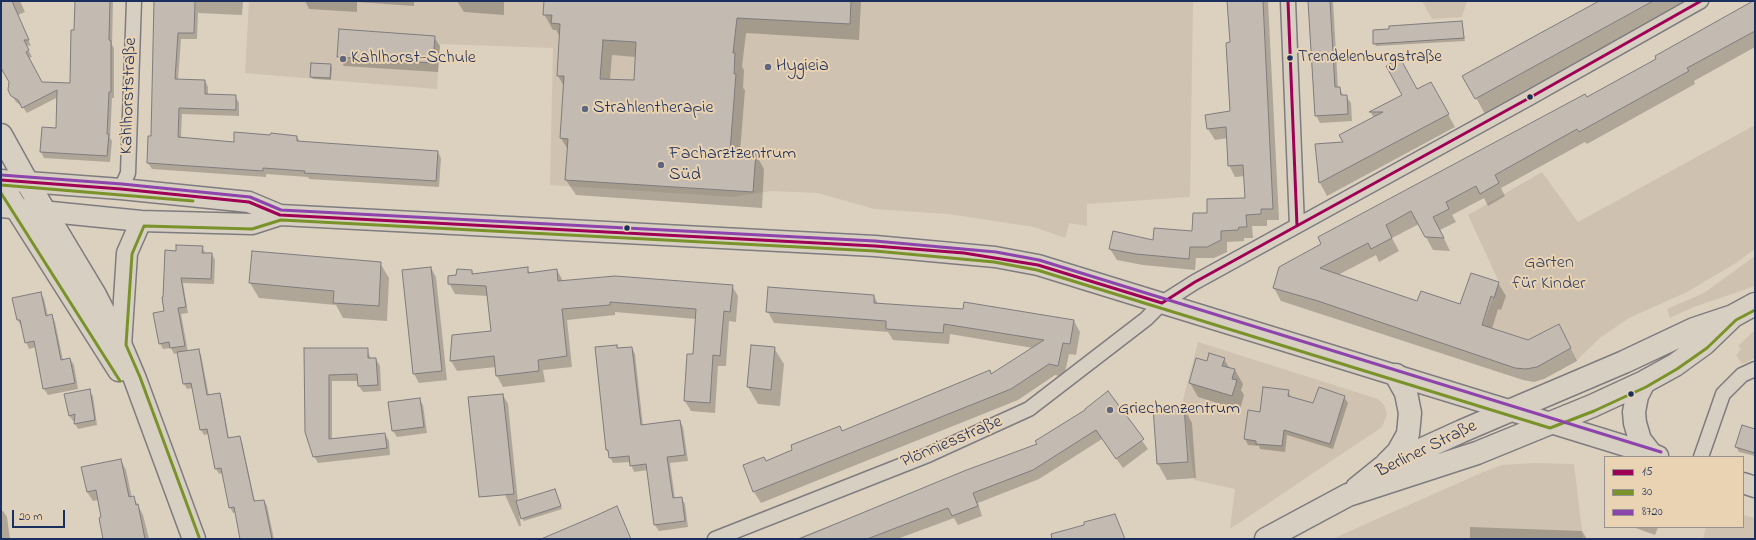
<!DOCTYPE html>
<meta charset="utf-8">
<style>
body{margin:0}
#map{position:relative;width:1756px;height:540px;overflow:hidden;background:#dcd0bf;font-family:"Indie Flower",sans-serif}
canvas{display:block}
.frame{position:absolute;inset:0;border:2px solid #1b2f5e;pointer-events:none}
.legend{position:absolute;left:1604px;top:456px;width:140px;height:72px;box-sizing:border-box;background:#e9d3b2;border:1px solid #979190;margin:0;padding:5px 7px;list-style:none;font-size:12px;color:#1b2f5e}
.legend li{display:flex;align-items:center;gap:8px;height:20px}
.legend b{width:20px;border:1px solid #979190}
.scale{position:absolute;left:12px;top:510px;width:53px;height:18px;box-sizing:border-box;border:2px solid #1b2f5e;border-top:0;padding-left:5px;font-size:12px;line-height:14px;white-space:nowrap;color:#1b2f5e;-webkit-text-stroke:3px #e9d3b2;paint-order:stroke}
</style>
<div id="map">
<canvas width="1756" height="540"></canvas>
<div class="frame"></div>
<ul class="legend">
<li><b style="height:5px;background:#9f0055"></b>15</li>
<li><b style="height:5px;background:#79932a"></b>30</li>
<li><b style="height:5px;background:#8e44ad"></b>8720</li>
</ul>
<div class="scale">20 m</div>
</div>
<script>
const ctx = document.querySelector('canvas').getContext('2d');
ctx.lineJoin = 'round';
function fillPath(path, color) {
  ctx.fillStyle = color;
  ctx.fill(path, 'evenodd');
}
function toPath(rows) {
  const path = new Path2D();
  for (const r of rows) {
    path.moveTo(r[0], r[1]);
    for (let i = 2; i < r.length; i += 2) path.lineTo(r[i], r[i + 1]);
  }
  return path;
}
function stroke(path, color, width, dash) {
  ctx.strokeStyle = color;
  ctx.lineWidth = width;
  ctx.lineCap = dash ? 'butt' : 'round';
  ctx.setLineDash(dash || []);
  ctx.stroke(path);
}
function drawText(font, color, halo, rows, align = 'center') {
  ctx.font = font + ' "Indie Flower",sans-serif';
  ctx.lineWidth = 4;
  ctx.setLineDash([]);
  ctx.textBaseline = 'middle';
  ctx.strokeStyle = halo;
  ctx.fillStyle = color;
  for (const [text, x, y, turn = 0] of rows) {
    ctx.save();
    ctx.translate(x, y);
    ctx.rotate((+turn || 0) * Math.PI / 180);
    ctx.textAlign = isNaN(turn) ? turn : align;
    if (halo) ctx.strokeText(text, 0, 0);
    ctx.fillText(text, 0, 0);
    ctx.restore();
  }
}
fillPath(toPath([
 [249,1,1193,1,1190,197,1087,204,1087,226,1069,223,1065,238,1034,227,948,214,874,209,818,193,771,191,732,197,550,185,553,48,440,44,437,89,245,73],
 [1198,342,1378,399,1384,405,1387,414,1382,427,1230,529,1235,489,1194,480,1183,400],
 [1534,463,1574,464,1583,539,1332,539,1481,473,1502,465],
 [1743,515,1755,518,1755,539,1703,539,1706,527,1743,527]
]), '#cfc2b0');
fillPath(toPath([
 [1422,1,1467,1,1462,17,1432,19],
 [1755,125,1755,249,1736,263,1687,292,1629,318,1600,338,1576,361,1558,324,1528,340,1483,325,1499,282,1468,215,1542,172,1578,222],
 [1755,256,1755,286,1691,308,1670,318,1667,309,1704,293],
 [1755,330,1755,358,1742,364,1736,355,1741,349,1738,346]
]), '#cfc1af');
fillPath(toPath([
 [1,1,20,1,25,12,18,15,31,46,26,45,32,57,29,58,42,83,71,84,76,1,113,1,112,45,114,48,114,98,112,98,111,120,110,138,112,141,110,162,44,158,41,152,57,129,58,97,27,113,22,106,16,102,13,97,10,82,1,66],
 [154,1,243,1,242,15,198,13,197,39,181,39,178,80,205,81,208,87,208,95,235,96,239,103,239,116,182,114,181,138,235,143,297,137,300,142,438,152,441,158,439,187,309,179,308,177,266,174,266,177,152,169,148,163,152,137],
 [305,1,414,1,414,6,357,2,357,12,309,9],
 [457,1,504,1,504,15,464,12],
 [545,1,861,1,859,40,746,33,742,67,744,70,743,88,745,90,740,152,755,153,764,169,762,208,576,195,566,180,568,150,561,138,565,88,558,76,560,37,556,30,553,30,544,14],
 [612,55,636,57,635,81,610,80],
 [1228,1,1268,1,1279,220,1267,220,1267,226,1252,226,1253,238,1244,238,1244,241,1227,242,1227,252,1214,258,1196,258,1195,270,1143,265,1117,260,1110,249,1193,232,1208,214,1246,199,1245,176,1235,177,1229,165,1228,138,1215,140,1208,129,1231,112,1231,43],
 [1309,1,1333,1,1338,88,1344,96,1346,96,1351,103,1352,121,1320,123,1316,115],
 [1600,1,1687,2,1485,114,1464,76],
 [1755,2,1755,47,1694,81,1695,84,1587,144,1585,142,1501,188,1505,196,1488,206,1484,198,1452,215,1456,222,1440,230,1450,251,1433,250,1419,224,1392,238,1399,251,1379,262,1376,255,1338,275,1417,302,1461,305,1498,283,1506,296,1501,310,1498,309,1492,329,1528,341,1565,338,1577,361,1544,379,1534,382,1523,380,1281,301,1274,288,1587,98,1658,59],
 [1462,22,1465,41,1376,46,1374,43,1390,30],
 [434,37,440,46,438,72,344,66,338,57],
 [330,65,332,67,331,80,313,79,311,77],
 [1417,90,1438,96,1455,127,1327,196,1320,183,1316,145,1345,143,1374,118,1371,113,1403,96],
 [202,247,206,254,212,254,215,260,214,284,183,283,188,313,181,314,188,352,198,350,201,355,209,396,219,394,222,399,229,439,239,437,242,442,255,502,264,501,267,506,274,539,241,539,236,512,233,513,230,507,223,473,219,474,216,469,209,434,204,435,201,430,193,388,187,389,184,384,178,353,174,354,171,348,163,349,160,343,177,252],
 [380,263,389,278,387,321,343,318,336,305,259,298,250,283],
 [431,268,436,277,447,380,419,383,414,374],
 [527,268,530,274,557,270,563,281,732,286,738,296,736,322,729,321,726,366,718,366,715,413,691,411,685,401,694,355,696,319,615,312,615,315,567,320,572,367,543,370,545,382,503,387,497,376,496,367,457,371,451,361,492,332,488,296,455,294,449,283,472,271,473,274],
 [41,293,44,299,48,316,52,315,55,322,63,360,70,359,74,365,78,389,48,395,44,389,36,347,29,349,26,342,21,326,18,320,13,298],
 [874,296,878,304,1074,321,1080,332,1076,355,1069,354,1064,377,1055,375,1018,400,761,503,754,492,744,466,766,462,794,450,840,427,843,432,991,375,1033,348,950,334,949,344,893,340,888,332,774,323,768,312],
 [617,346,618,349,632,348,635,354,643,426,680,421,683,427,688,461,670,463,675,499,681,498,685,504,688,527,659,531,655,525,648,470,634,472,630,462,613,463,607,450,596,348],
 [752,346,774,348,784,364,780,406,758,404,748,387],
 [305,349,367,349,371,359,376,359,380,366,381,391,363,392,359,386,359,381,332,381,332,440,385,434,389,441,390,455,318,463,314,456],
 [1224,359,1230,369,1235,370,1243,384,1241,390,1244,395,1240,410,1198,397,1190,383,1207,362],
 [89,391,93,396,97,425,78,429,75,424,75,420,73,421,69,415],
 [1288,391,1291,397,1314,404,1344,397,1348,403,1333,449,1287,435,1285,452,1260,449,1259,446,1248,445,1245,439,1261,413],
 [1108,393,1148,449,1123,468,1102,439,1039,479,978,503,982,516,958,525,954,518,897,539,796,539,1038,444,1087,410],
 [503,395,508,404,518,502,555,490,562,509,524,521,519,514,521,526,519,526,489,459],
 [419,399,423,405,427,433,397,437,393,431],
 [1183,407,1192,423,1196,478,1167,480,1158,464,1154,409],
 [1755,430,1755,456,1739,452,1736,447],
 [121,460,126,470,132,498,134,498,143,515,149,539,110,539,99,500,93,501,87,492,82,468],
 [1,511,3,511,7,517,10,539,1,539],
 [1470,527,1582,531,1587,539,1470,539],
 [1633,527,1658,527,1655,535]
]), '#0003');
const building = toPath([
 [1,1,12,1,29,40,24,40,29,50,26,52,42,82,70,83,71,30,74,30,75,1,110,1,109,40,111,41,111,92,109,92,107,134,109,134,107,156,40,152,42,127,56,128,57,90,22,108,18,100,11,96,8,90,9,82,1,68,1,1],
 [154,1,195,1,194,33,178,33,175,79,205,80,205,94,236,95,236,110,179,108,178,137,234,142,234,132,270,135,271,133,297,136,297,141,438,151,436,181,304,173,305,171,263,168,263,171,147,163,148,136,151,136,154,1],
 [544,1,851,1,850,24,737,18,733,53,735,53,734,74,736,74,730,151,756,152,753,192,565,180,568,139,560,138,564,76,557,76,560,24,551,23,552,15,543,15,544,1],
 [603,40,636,42,634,80,600,79,603,40],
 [1227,1,1263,1,1273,209,1261,209,1261,214,1246,215,1247,227,1239,227,1238,230,1221,231,1221,240,1207,247,1190,247,1189,259,1136,254,1109,249,1113,231,1153,240,1154,228,1192,231,1193,213,1207,213,1207,199,1245,198,1243,165,1228,166,1226,127,1207,129,1205,115,1230,111,1226,43,1230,42,1227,1],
 [1308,1,1330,1,1335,87,1340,87,1341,95,1347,95,1348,114,1315,116,1308,1],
 [1599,1,1653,1,1475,99,1462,76,1599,1],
 [1753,1,1755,1,1755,31,1687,68,1689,71,1579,132,1577,129,1495,175,1499,183,1480,194,1476,186,1446,202,1449,209,1433,217,1444,238,1425,237,1411,211,1386,225,1392,238,1371,249,1368,243,1320,268,1417,301,1421,291,1460,304,1471,273,1499,282,1494,298,1491,296,1482,325,1528,340,1559,324,1571,348,1537,367,1526,369,1515,368,1318,301,1273,288,1279,267,1321,244,1318,237,1585,94,1587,97,1656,59,1655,56,1753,1],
 [1462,21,1464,38,1373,44,1373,30,1389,29,1389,26,1462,21],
 [339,29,435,36,433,63,337,57,339,29],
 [1400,58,1417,89,1431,82,1449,114,1319,183,1315,144,1343,142,1339,135,1383,112,1369,112,1402,95,1386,66,1400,58],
 [311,63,331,64,330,78,310,77,311,63],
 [176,245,203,246,202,253,212,253,211,279,181,278,186,307,178,308,185,346,170,348,169,342,159,344,153,313,164,311,162,297,163,297,165,250,176,251,176,245],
 [252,251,381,262,379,306,333,303,334,291,249,283,252,251],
 [431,267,442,371,413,374,402,270,431,267],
 [528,267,528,273,557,269,558,281,615,276,733,285,730,312,724,311,720,356,713,355,710,403,684,401,687,354,693,354,696,309,610,302,610,305,562,309,567,356,538,360,539,371,496,376,494,356,450,361,452,335,491,331,486,286,448,284,448,276,456,275,457,269,472,270,472,274,528,267],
 [768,287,874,295,874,303,963,309,964,302,1074,320,1070,344,1063,343,1058,366,1049,364,1011,389,753,492,743,465,764,457,766,461,792,450,791,445,840,426,842,431,990,370,991,374,1044,340,944,324,943,333,886,329,886,321,766,312,768,287],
 [41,292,46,316,52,314,61,360,70,358,75,383,43,389,34,341,25,343,20,320,17,320,12,298,41,292],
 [617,345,617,348,632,347,641,425,680,420,685,455,667,457,673,498,682,497,685,521,654,525,646,464,630,466,629,456,609,458,608,450,606,450,595,347,617,345],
 [751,345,775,347,771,390,747,387,751,345],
 [304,348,368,348,368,358,376,358,378,385,358,386,357,374,329,375,329,439,385,433,387,448,313,457,305,432,304,348],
 [199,349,207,395,220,393,228,438,240,436,254,501,264,500,272,539,240,539,234,507,229,508,221,468,215,469,207,429,200,430,191,383,183,384,177,352,199,349],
 [1209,353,1225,358,1222,366,1235,369,1232,379,1237,380,1232,396,1189,383,1196,358,1207,361,1209,353],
 [1263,387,1289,390,1288,396,1313,403,1319,387,1345,396,1330,444,1284,430,1282,446,1256,444,1256,441,1244,439,1248,410,1260,412,1263,387],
 [90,389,95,420,74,424,75,414,69,416,64,394,90,389],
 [1108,391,1144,439,1116,459,1096,430,1033,470,973,493,978,506,952,516,948,508,867,539,799,539,964,471,1037,444,1035,441,1085,410,1085,409,1108,391],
 [503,394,514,494,479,497,468,397,503,394],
 [420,398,424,427,392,431,388,402,420,398],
 [1184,406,1188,462,1157,464,1153,408,1184,406],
 [1742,425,1755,429,1755,453,1735,447,1742,425],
 [121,459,129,497,134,496,136,505,138,504,145,539,103,539,99,518,101,517,96,490,87,492,81,467,121,459],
 [555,489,561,506,521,519,516,501,555,489],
 [617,506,631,539,541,539,595,516,617,506],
 [1115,514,1125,539,1052,539,1051,534,1084,525,1084,522,1115,514]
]);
fillPath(building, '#c3bbb1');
stroke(building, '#7e7c7e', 1);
const minor = toPath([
 [1288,1,1297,226],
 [121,189,128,173,134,1],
 [1701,457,1723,394,1742,375,1755,369],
 [715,539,928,455,1029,409,1146,319,1162,303,1195,282,1531,97,1701,1]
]);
const secondary = toPath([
 [1,180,121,189,249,202,280,215],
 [1,207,141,221,252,224,280,215,875,246,995,257,1038,265,1658,456],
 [121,346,127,253,141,221],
 [1743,483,1755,487]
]);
const primary = toPath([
 [1,135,27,182,95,295,121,346,135,379,194,539],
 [1,184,119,370],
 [1644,382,1637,396,1634,412,1635,423,1640,440,1651,454],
 [1387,463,1398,452,1408,434,1410,413,1406,393,1396,375],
 [1357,488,1383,467,1462,431,1624,362,1694,329,1733,316,1755,304],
 [1266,539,1348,495,1477,453,1592,406,1644,382,1675,365,1704,344,1733,316]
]);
stroke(minor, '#7e7c7e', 17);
stroke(secondary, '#7e7c7e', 23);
stroke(primary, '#7e7c7e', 25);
stroke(minor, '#d8cfc3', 14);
stroke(secondary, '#d8cfc3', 20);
stroke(primary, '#d8cfc3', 22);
stroke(toPath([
 [1288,1,1297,226],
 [1,180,121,189,249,202,280,215,875,246,964,253,1038,265,1162,303],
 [1162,303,1195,282,1531,97,1701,1]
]), '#9f0055', 3);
stroke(toPath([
 [1,185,193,201],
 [1,193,120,381],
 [199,537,140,377,126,345,132,254,144,226,252,229,281,220,875,251,994,262,1037,270,1550,428,1594,411,1646,387,1677,369,1707,348,1736,320,1755,310]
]), '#79932a', 3);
stroke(toPath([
 [1,175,122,184,250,197,281,210,875,241,996,252,1039,260,1661,452]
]), '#8e44ad', 3);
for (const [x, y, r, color] of [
 [1290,58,3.5,"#1b2f5e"],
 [343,59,4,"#5f6780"],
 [768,67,4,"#5f6780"],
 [1530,97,3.5,"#1b2f5e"],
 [585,109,4,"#5f6780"],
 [661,165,4,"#5f6780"],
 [627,228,3.5,"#1b2f5e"],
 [1631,394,3.5,"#1b2f5e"],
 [1110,410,4,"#5f6780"]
]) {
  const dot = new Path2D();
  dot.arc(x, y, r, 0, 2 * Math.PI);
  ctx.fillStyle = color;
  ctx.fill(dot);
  stroke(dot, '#e9d3b2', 1.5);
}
drawText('17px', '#1b2f5e', '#e9d3b2', [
 ["Trendelenburgstraße",1298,58]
], 'left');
drawText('18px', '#1b2f5e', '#e9d3b2', [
 ["Kahlhorst-Schule",351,59],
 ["Hygieia",776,67],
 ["Strahlentherapie",593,109],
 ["Facharztzentrum",669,155],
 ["Süd",669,176],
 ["Griechenzentrum",1118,410]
], 'left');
drawText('18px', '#1b2f5e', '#e9d3b2', [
 ["Kahlhorststraße",130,96,-88],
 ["Plönniesstraße",952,443,-23],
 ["Berliner Straße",1427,450,-26]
]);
drawText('18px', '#354469', '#e9d3b2', [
 ["Garten",1549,264],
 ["für Kinder",1549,285]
]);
</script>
